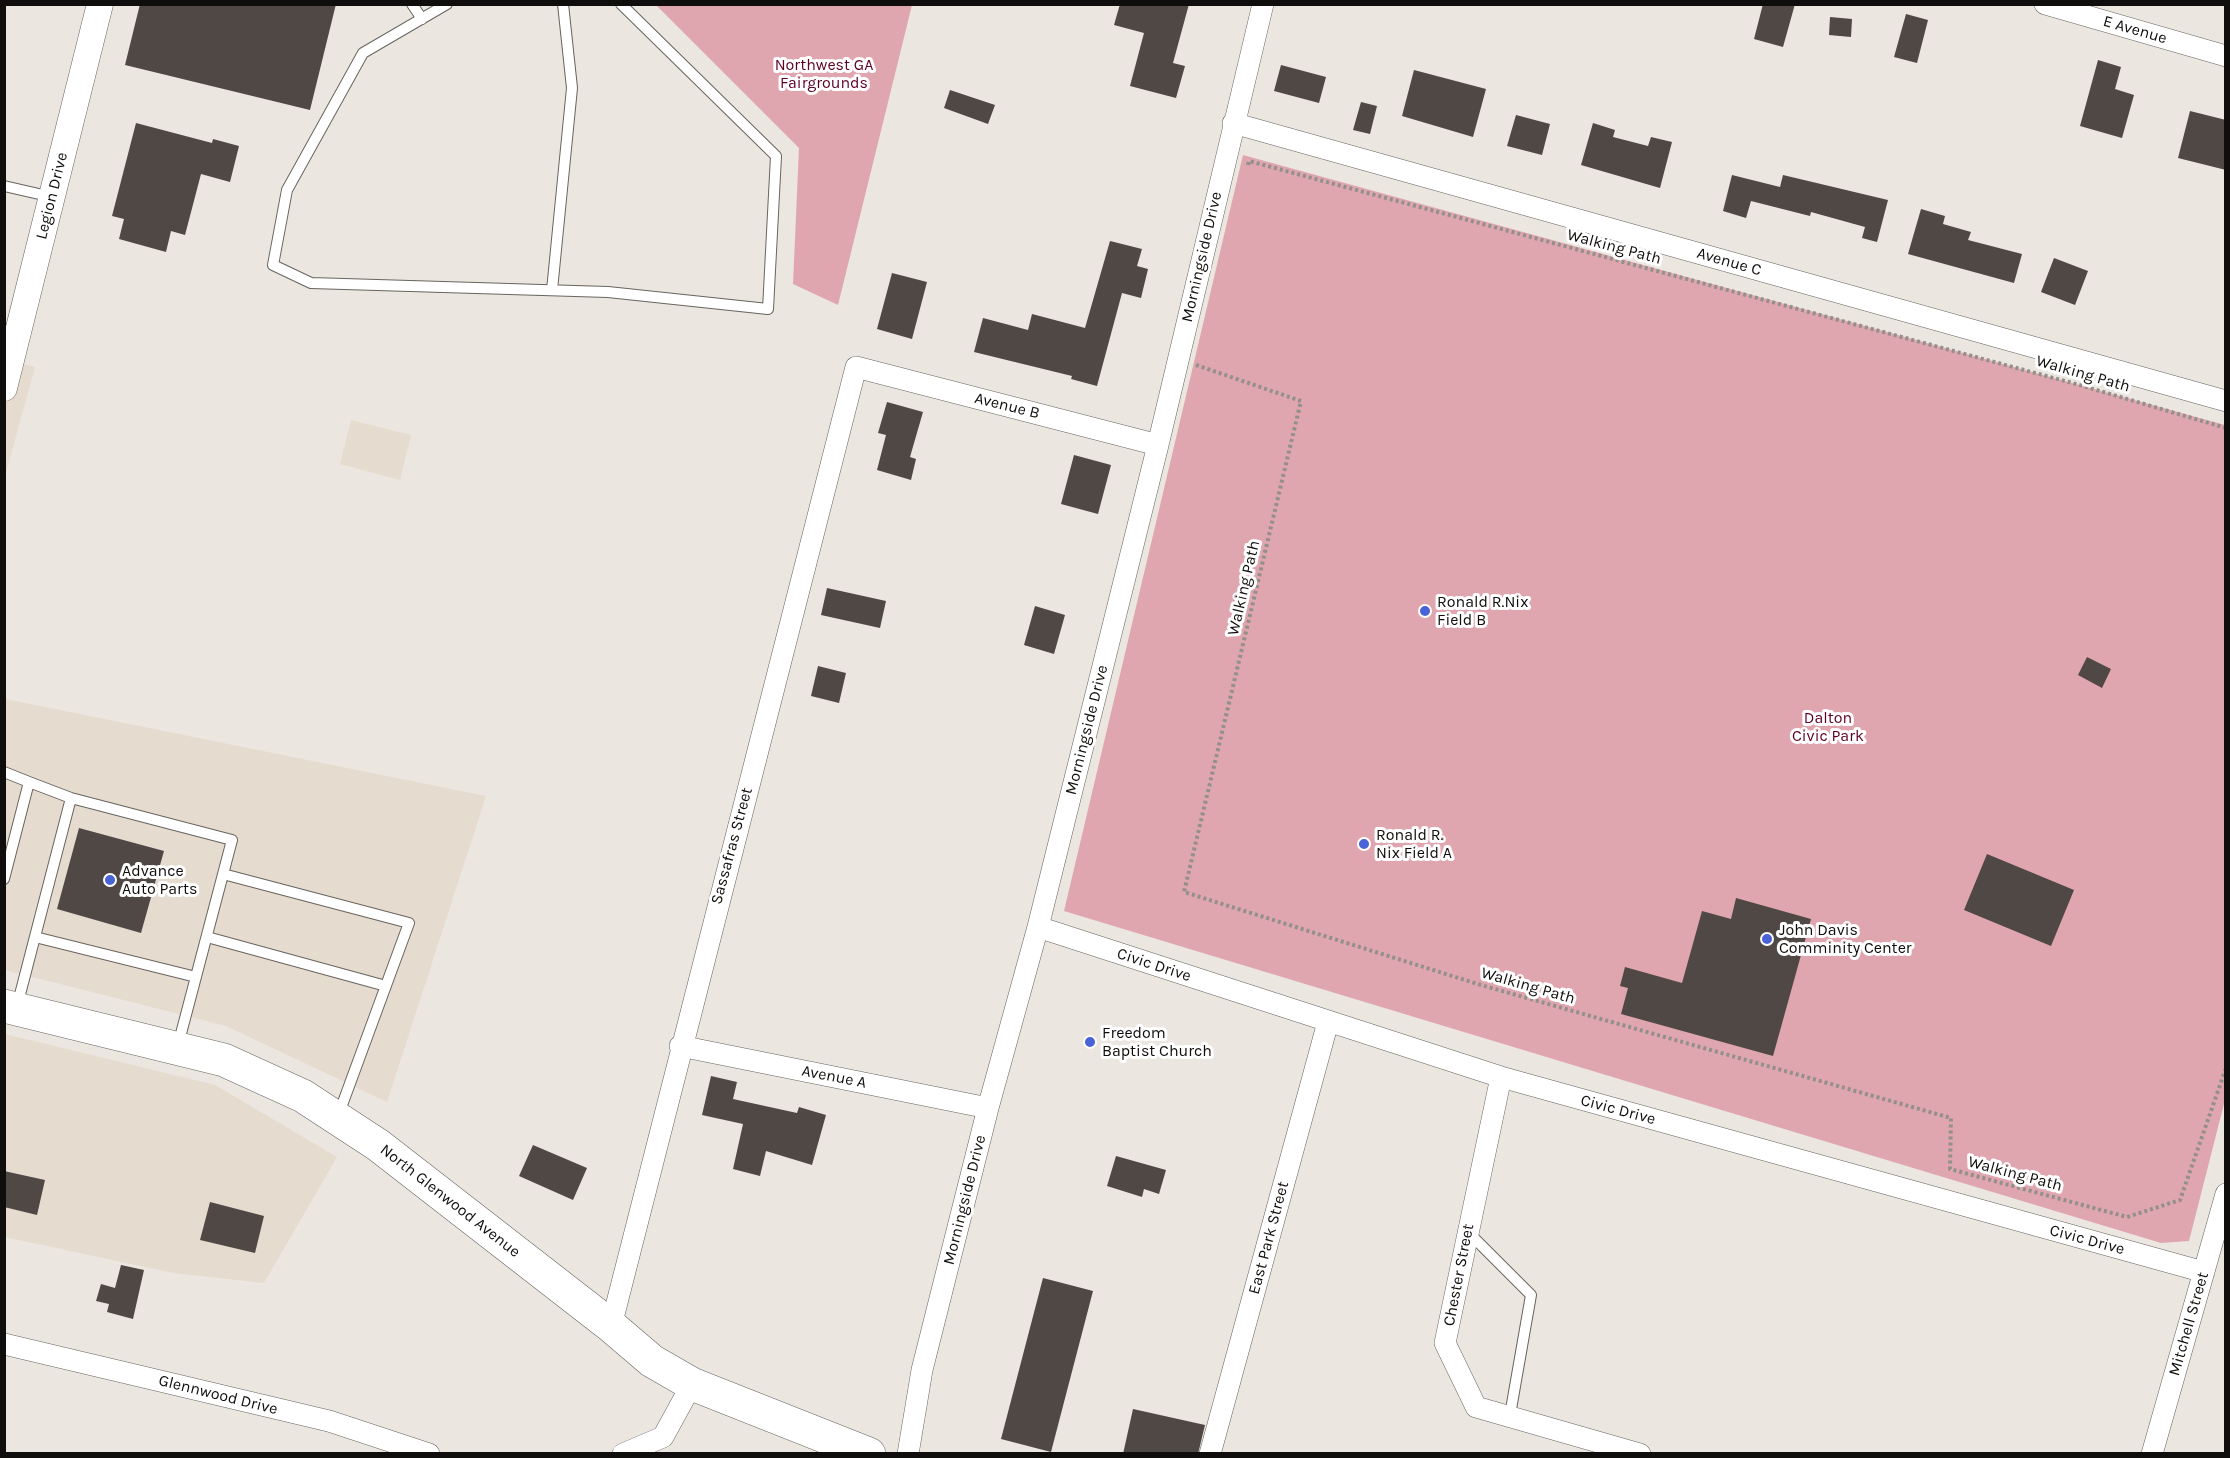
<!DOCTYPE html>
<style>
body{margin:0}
#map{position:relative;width:2230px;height:1458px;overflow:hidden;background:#ebe6e0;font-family:Karla,sans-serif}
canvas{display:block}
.frame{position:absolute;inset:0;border:6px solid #100e0c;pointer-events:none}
</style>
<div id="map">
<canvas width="2230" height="1458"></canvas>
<div class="frame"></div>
</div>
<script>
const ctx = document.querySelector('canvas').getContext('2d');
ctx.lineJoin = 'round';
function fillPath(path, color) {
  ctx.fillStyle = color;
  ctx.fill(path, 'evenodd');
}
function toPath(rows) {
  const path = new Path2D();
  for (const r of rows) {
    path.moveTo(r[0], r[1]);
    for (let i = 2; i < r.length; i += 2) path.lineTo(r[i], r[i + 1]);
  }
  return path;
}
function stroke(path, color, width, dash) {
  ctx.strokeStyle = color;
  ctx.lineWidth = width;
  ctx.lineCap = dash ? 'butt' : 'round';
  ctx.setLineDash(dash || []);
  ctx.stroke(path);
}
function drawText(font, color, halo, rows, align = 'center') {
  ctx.font = font + ' Karla,sans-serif';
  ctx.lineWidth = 6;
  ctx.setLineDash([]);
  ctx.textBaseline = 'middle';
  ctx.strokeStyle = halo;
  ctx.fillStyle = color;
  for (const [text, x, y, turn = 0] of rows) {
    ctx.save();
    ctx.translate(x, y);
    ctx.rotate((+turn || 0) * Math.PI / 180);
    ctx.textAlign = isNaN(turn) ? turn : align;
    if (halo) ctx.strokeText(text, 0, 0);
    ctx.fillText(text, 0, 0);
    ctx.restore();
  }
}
fillPath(toPath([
 [5,359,35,367,5,476],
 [351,420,411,435,400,480,340,464],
 [5,699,486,796,387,1102,226,1026,5,970],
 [5,1034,215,1085,337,1157,264,1283,173,1273,5,1237]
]), '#e6dbcf');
fillPath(toPath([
 [656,5,912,5,838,305,793,284,799,148],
 [1243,155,2225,425,2226,1096,2189,1241,2161,1243,1064,911]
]), '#e0a6b0');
fillPath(toPath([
 [140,4,336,4,310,110,125,65],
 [1120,4,1189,4,1173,63,1185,66,1176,98,1130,86,1144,33,1114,25],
 [1763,4,1795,4,1783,47,1754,39],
 [1906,14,1928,20,1917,63,1894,57],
 [1830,17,1852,19,1851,37,1829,35],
 [2098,60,2121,67,2115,89,2134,95,2122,138,2080,126],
 [1281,65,1326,77,1319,103,1274,91],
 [1414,70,1486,89,1473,137,1402,116],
 [950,90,995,105,988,124,944,108],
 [1361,102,1377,106,1370,134,1353,130],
 [2190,111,2226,120,2226,170,2178,158],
 [1516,115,1550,124,1542,155,1507,146],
 [136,123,212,143,213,139,239,146,230,182,201,174,185,235,171,231,166,252,119,239,124,219,112,216],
 [1593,123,1615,130,1613,137,1648,146,1651,137,1672,142,1660,188,1581,165],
 [1732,175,1780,187,1783,175,1888,200,1877,242,1862,238,1865,227,1811,212,1810,216,1751,201,1746,218,1723,211],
 [1921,209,1945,216,1943,224,1971,232,1968,240,2022,254,2014,283,1908,254],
 [1110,241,1142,249,1137,266,1148,269,1141,298,1122,293,1097,386,1071,379,1072,376,974,352,983,318,1028,330,1032,314,1085,328],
 [2054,258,2088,271,2075,305,2041,292],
 [892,273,927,282,912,339,877,329],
 [887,402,923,412,910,457,916,459,911,480,877,470,886,435,878,433],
 [1074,455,1111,465,1098,514,1061,504],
 [827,588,886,601,880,628,821,615],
 [1035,606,1065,615,1054,654,1024,645],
 [2087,657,2111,669,2102,688,2078,675],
 [818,666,846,673,839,703,811,696],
 [79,828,164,851,141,933,57,909],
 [1987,854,2074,890,2051,946,1964,910],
 [1736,898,1811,919,1773,1056,1621,1014,1628,988,1620,986,1625,967,1682,983,1702,911,1731,919],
 [711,1076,737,1082,733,1099,797,1113,799,1107,826,1115,812,1165,766,1151,760,1176,733,1169,743,1124,702,1115],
 [533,1145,587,1168,573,1200,519,1176],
 [1116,1156,1166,1170,1159,1194,1144,1189,1142,1197,1107,1186],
 [4,1171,45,1180,37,1215,4,1207],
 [210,1202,264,1216,255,1253,200,1240],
 [121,1265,144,1270,133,1319,107,1312,109,1304,96,1301,101,1284,115,1288],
 [1043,1278,1093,1291,1051,1452,1001,1439],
 [1133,1409,1205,1425,1198,1454,1123,1454]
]), '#4f4845');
const service = toPath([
 [412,4,422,19],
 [447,4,363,53,287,190,273,265,311,283,608,292,768,309,776,156,621,4],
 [4,186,52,197],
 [552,290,572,88,563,4],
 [4,772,29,782,4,879],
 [29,782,71,798,232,840,178,1045],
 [223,874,409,923,338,1116],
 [35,937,196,977],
 [207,937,386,986],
 [17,1006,71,798],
 [1468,1232,1531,1295,1510,1415]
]);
const minor = toPath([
 [2045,4,2226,56],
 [1233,123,2226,401],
 [1038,927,1501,1077,2204,1272],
 [680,1046,988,1108],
 [1501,1077,1445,1343,1476,1407,1640,1454],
 [611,1326,856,367,1158,445],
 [4,1344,329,1421,429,1454],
 [623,1454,663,1437,692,1384],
 [908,1454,922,1370,988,1108,1038,927,1158,445,1263,4],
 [1210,1454,1328,1022],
 [2152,1454,2226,1194]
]);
const tertiary = toPath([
 [4,388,100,4]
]);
const primary = toPath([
 [4,1006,224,1060,303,1096,378,1145,611,1326,652,1361,692,1384,869,1454]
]);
stroke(service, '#68645e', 12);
stroke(minor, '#68645e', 22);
stroke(tertiary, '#68645e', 27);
stroke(primary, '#68645e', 34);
stroke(toPath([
 [1248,165,1249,161,2076,384,2226,428],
 [1196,365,1301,401,1184,892,1481,985,1951,1118,1950,1169,2127,1217,2180,1200,2226,1068]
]), '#938f8a', 4, [3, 3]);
stroke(service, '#fff', 10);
stroke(minor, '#fff', 21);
stroke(tertiary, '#fff', 26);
stroke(primary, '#fff', 33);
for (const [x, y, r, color] of [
 [1425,611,6,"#4963d7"],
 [1364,844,6,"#4963d7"],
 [110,880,6,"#4963d7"],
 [1767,939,6,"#4963d7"],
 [1090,1042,6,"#4963d7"]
]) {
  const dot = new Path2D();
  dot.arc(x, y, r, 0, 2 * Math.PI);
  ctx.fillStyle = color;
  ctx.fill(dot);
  stroke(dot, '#fff', 2);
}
drawText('16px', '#100e0c', '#fff', [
 ["E Avenue",2135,30,16],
 ["Legion Drive",52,196,-76],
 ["Walking Path",1614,247,15],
 ["Morningside Drive",1202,257,-77],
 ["Avenue C",1729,262,16],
 ["Walking Path",2083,374,16],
 ["Avenue B",1007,406,14],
 ["Walking Path",1244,588,-77],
 ["Morningside Drive",1087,730,-76],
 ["Sassafras Street",732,846,-75],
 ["Civic Drive",1154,965,18],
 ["Walking Path",1528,986,16],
 ["Avenue A",834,1077,11],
 ["Civic Drive",1618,1110,15],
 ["Walking Path",2015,1174,15],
 ["Morningside Drive",965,1200,-76],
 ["North Glenwood Avenue",450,1201,38],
 ["East Park Street",1269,1238,-75],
 ["Civic Drive",2087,1240,15],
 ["Chester Street",1459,1275,-79],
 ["Mitchell Street",2189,1324,-74],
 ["Glennwood Drive",218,1395,14]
]);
drawText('16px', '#5d0023', '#fff', [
 ["Northwest GA",824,65],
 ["Fairgrounds",824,83],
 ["Dalton",1828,718],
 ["Civic Park",1828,736]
]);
drawText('16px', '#100e0c', '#fff', [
 ["Ronald R.Nix",1437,602],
 ["Field B",1437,620],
 ["Ronald R.",1376,835],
 ["Nix Field A",1376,853],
 ["Advance",122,871],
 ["Auto Parts",122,889],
 ["John Davis",1779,930],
 ["Comminity Center",1779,948],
 ["Freedom",1102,1033],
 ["Baptist Church",1102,1051]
], 'left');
</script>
